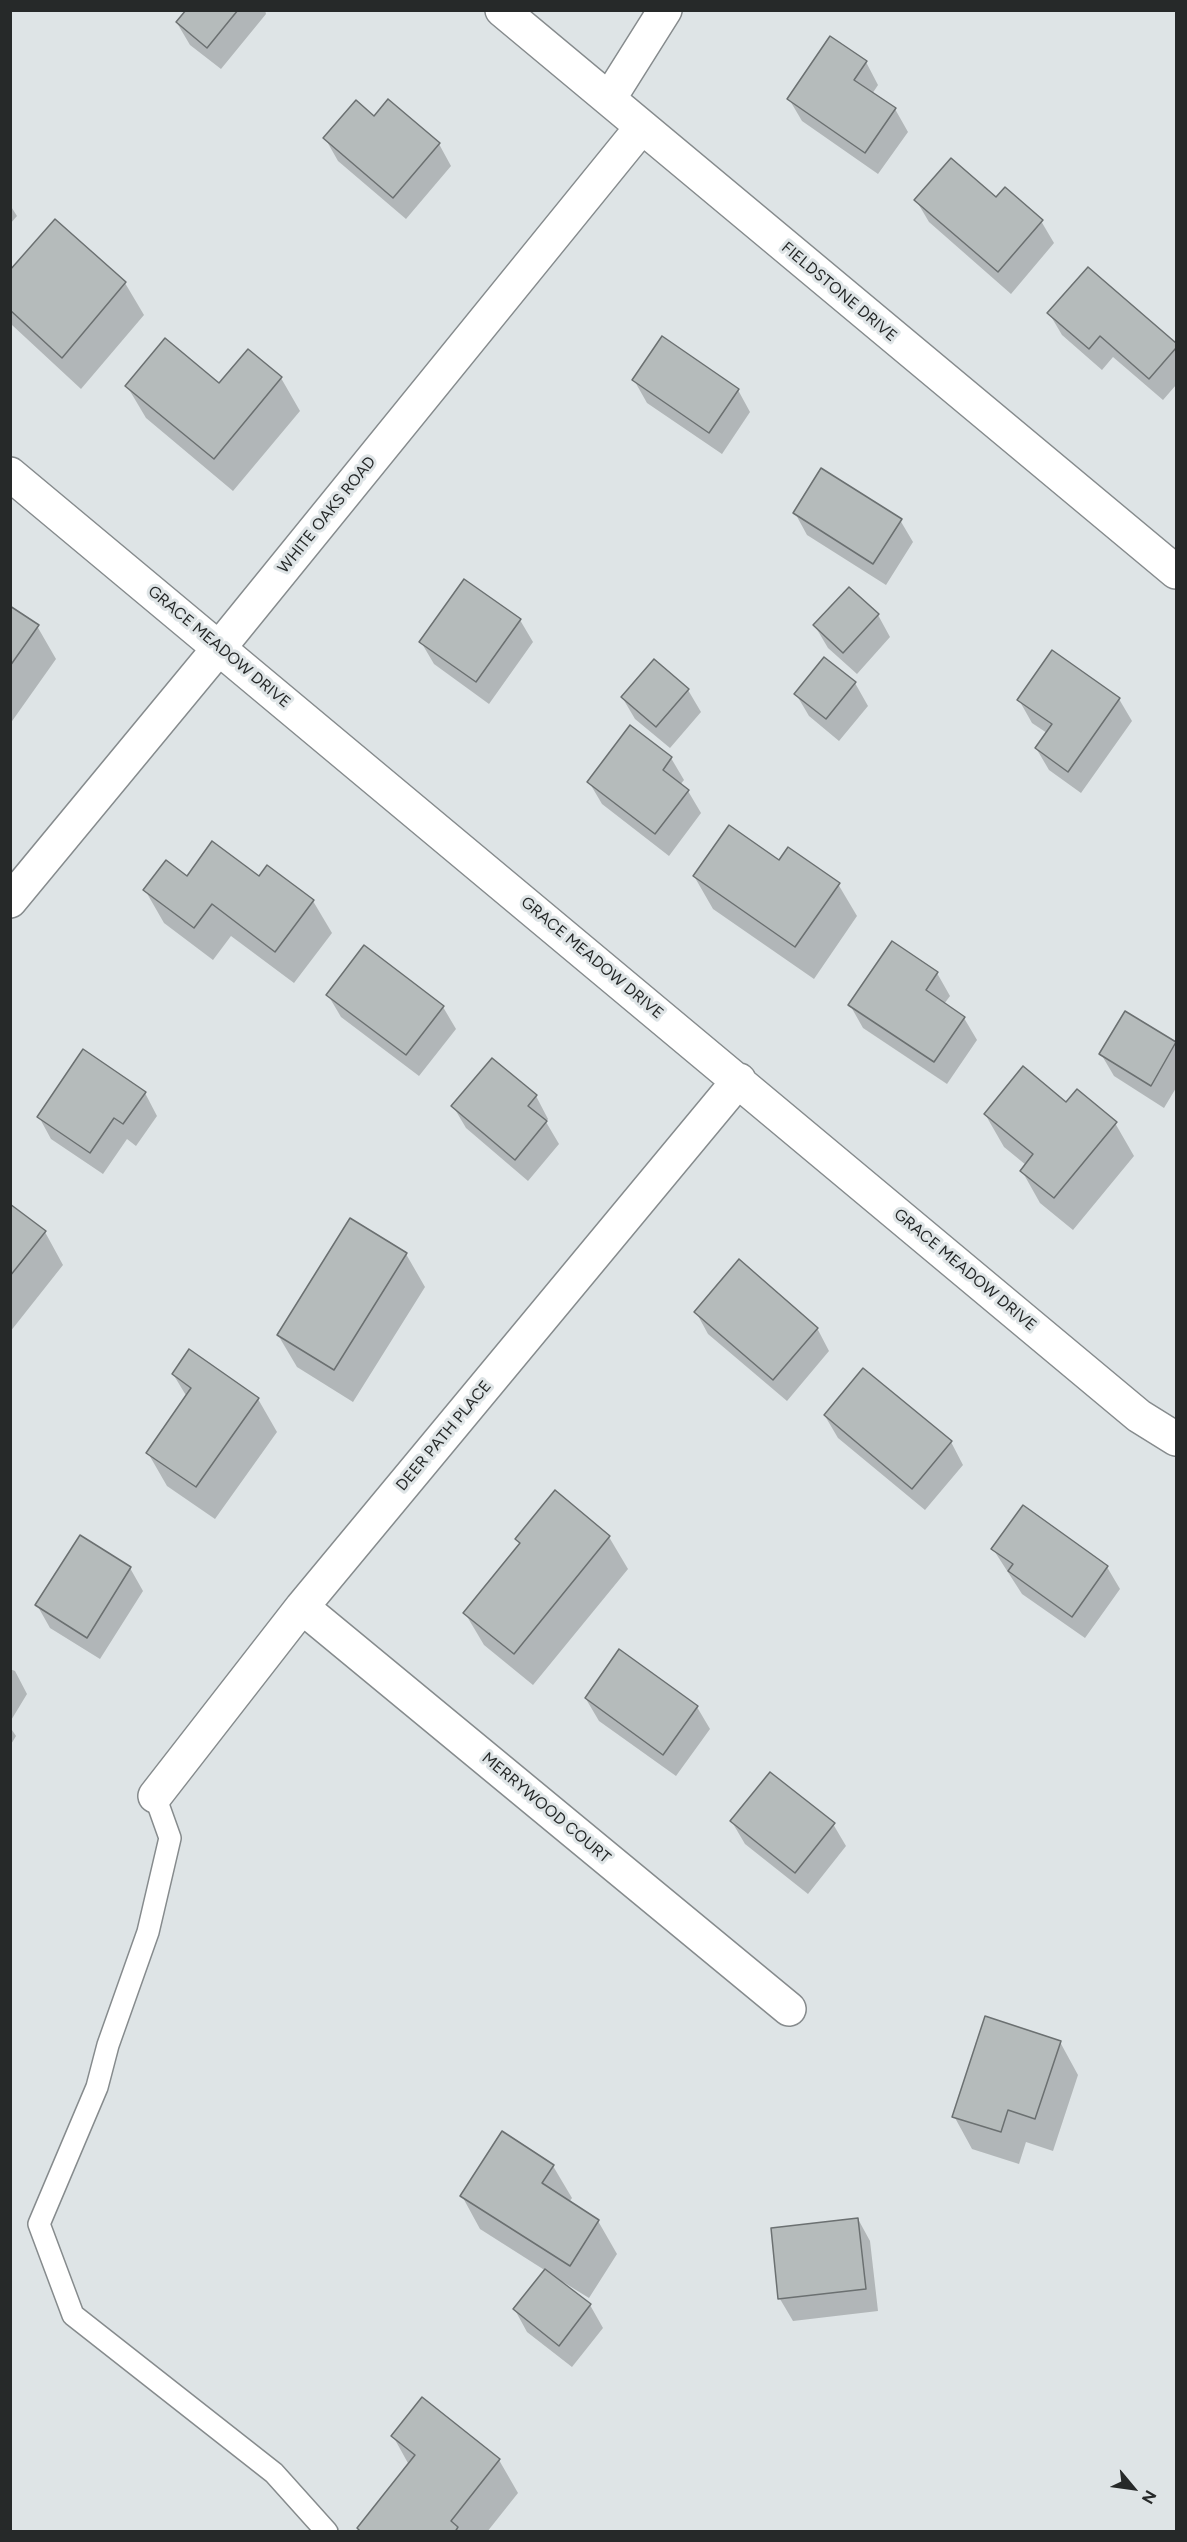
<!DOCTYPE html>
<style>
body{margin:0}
#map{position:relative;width:1187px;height:2542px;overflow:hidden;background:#dee4e6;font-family:Figtree,sans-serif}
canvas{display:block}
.frame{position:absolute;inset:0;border:12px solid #262929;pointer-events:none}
.north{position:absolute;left:1103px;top:2458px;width:60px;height:60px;-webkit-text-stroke:4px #dee4e6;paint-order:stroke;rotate:119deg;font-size:16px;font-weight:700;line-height:24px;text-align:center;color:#262929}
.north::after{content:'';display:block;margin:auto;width:21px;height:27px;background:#262929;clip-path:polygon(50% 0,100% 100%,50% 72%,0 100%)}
</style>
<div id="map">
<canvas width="1187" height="2542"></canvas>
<div class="frame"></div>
<div class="north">N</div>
</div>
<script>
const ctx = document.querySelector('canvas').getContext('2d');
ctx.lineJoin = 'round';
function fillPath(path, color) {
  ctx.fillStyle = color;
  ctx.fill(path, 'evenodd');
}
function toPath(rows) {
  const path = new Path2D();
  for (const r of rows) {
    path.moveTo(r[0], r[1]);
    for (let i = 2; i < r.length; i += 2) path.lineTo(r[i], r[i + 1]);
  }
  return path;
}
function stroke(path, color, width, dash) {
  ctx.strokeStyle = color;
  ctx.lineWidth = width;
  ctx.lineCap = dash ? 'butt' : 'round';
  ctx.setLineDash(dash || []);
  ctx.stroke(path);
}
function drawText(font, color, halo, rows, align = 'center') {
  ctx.font = font + ' Figtree,sans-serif';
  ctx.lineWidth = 6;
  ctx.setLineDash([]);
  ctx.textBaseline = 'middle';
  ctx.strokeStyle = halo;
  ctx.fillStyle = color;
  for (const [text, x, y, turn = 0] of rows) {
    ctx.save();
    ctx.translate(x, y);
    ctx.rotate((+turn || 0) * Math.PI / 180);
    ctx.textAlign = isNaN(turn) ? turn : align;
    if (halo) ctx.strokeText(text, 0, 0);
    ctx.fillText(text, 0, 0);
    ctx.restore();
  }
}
fillPath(toPath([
 [182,10,265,10,266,14,221,69,190,45,177,23,185,13],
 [866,62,878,85,872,94,895,109,908,132,878,174,802,121,789,99],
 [325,138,439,144,451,166,406,219,338,161],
 [996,199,1041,221,1054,243,1011,294,929,222,916,200],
 [10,205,17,216,10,224],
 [1088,269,1176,345,1176,385,1163,400,1113,357,1102,370,1062,335,1049,313],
 [10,272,125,283,144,315,81,389,12,325],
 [281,378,300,411,233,491,146,418,127,386,219,385],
 [634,380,738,390,750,412,722,454,647,403],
 [795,513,900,520,913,542,886,585,807,535],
 [10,607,37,626,56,659,10,724],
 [878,615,890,637,857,674,828,648,815,626],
 [520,620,533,642,489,704,434,664,421,642],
 [825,659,855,683,868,706,839,741,809,716,796,694],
 [688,690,701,712,670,748,635,719,622,697],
 [1119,699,1132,721,1081,793,1049,770,1036,748,1047,733,1032,723,1019,700],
 [671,758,684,780,680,785,688,791,701,813,669,856,602,804,589,782],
 [694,876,838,884,857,916,814,979,713,909],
 [187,878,259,878,313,901,332,933,294,983,231,936,213,960,164,923,145,890],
 [937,973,950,996,944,1004,964,1018,977,1040,947,1084,863,1028,850,1005],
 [328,995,443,1007,456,1029,419,1076,341,1017],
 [1126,1013,1176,1044,1176,1088,1164,1108,1114,1076,1101,1054],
 [145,1093,157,1116,136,1146,127,1139,103,1174,51,1139,39,1117],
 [536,1096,548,1119,546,1122,559,1144,528,1181,466,1128,453,1106],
 [1067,1104,1115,1123,1134,1156,1073,1230,1040,1203,1022,1171,1026,1165,1004,1147,985,1114],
 [11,1206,45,1232,63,1265,10,1332],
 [406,1254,425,1287,353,1402,297,1367,278,1335],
 [696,1312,817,1328,829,1351,787,1401,708,1334],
 [189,1351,258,1399,277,1432,215,1519,167,1486,148,1453,187,1397,173,1374],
 [825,1416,951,1442,963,1465,925,1510,838,1438],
 [609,1537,628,1569,533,1685,484,1645,465,1613,520,1545,517,1539],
 [993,1549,1107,1567,1120,1589,1085,1638,1022,1594],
 [130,1568,143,1591,100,1659,50,1628,37,1605],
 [10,1669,15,1671,27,1694,10,1722],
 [586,1699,697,1707,710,1729,676,1776,599,1721],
 [10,1727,16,1736,10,1746],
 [732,1822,833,1824,846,1846,808,1894,745,1844],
 [1060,2042,1078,2075,1053,2151,1026,2142,1019,2164,972,2149,954,2116],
 [553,2166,572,2198,569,2202,598,2221,617,2254,589,2298,563,2282,562,2284,590,2305,603,2328,572,2367,527,2332,515,2310,546,2271,480,2229,462,2196],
 [858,2219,870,2241,878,2311,793,2321,780,2299,772,2229],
 [422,2399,499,2460,518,2493,487,2532,361,2532,409,2465,393,2436]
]), '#0003');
const building = toPath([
 [186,10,238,10,207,48,176,22,186,10],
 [830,36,867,61,854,80,896,108,865,153,787,99,830,36],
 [388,99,440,143,393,198,323,138,356,100,374,116,388,99],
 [951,158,996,197,1005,187,1043,220,998,272,914,200,951,158],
 [55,219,126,282,62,358,10,310,10,270,55,219],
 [1088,267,1176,343,1176,348,1149,379,1100,336,1089,349,1047,313,1088,267],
 [662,336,739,389,709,433,632,380,662,336],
 [165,338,219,383,248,349,282,377,214,459,125,386,165,338],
 [821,468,902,519,873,564,793,513,821,468],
 [464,579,521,619,476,682,419,642,464,579],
 [849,587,879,614,843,653,813,625,849,587],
 [10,606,39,625,10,666,10,606],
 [1052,650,1120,698,1068,772,1035,748,1052,724,1017,700,1052,650],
 [824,657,856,682,826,719,794,694,824,657],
 [654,659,689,689,656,727,621,697,654,659],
 [630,725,672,757,663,770,689,790,655,834,587,782,630,725],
 [729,825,779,860,788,847,840,883,795,947,693,876,729,825],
 [212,841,259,876,267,865,314,900,275,952,212,904,194,928,143,890,166,860,187,876,212,841],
 [892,941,938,972,926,990,965,1017,934,1062,848,1005,892,941],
 [364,945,444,1006,406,1055,326,995,364,945],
 [1125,1011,1176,1042,1151,1086,1099,1054,1125,1011],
 [83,1049,146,1092,123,1124,114,1118,90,1153,37,1117,83,1049],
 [492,1058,537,1095,528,1106,547,1121,515,1160,451,1106,492,1058],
 [1023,1066,1066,1102,1077,1089,1117,1122,1054,1198,1020,1171,1033,1154,984,1114,1023,1066],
 [10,1204,46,1231,10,1276,10,1204],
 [350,1218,407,1253,334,1370,277,1335,350,1218],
 [739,1259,818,1328,773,1380,694,1312,739,1259],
 [189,1349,259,1398,196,1487,146,1453,191,1388,172,1374,189,1349],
 [863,1368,952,1441,912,1489,824,1415,863,1368],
 [555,1490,610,1536,514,1654,463,1613,520,1543,515,1539,555,1490],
 [1023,1505,1108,1566,1072,1617,1008,1571,1013,1564,991,1549,1023,1505],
 [80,1535,131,1567,87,1638,35,1605,80,1535],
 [619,1649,698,1706,663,1755,585,1698,619,1649],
 [770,1772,835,1823,795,1873,730,1821,770,1772],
 [985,2016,1061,2041,1035,2119,1008,2110,1001,2132,952,2117,985,2016],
 [502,2131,554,2165,542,2183,599,2220,570,2266,460,2196,502,2131],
 [858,2218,866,2289,778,2299,771,2228,858,2218],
 [545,2269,591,2304,559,2346,513,2309,545,2269],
 [422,2397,500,2459,451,2521,458,2527,455,2532,361,2532,357,2528,415,2455,391,2436,422,2397]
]);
fillPath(building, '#b5bbbb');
stroke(building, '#6b7071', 1.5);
const service = toPath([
 [155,1796,170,1838,148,1932,108,2045,97,2087,39,2224,73,2315,274,2473,327,2532]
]);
const minor = toPath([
 [502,10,1176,572],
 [609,99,665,10],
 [10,474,1139,1416,1176,1439],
 [10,901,219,648,641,128],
 [302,1607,789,2009],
 [155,1796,302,1607,739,1080]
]);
stroke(service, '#868b8d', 24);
stroke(minor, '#868b8d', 36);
stroke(service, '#fff', 21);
stroke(minor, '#fff', 33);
drawText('16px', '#262929', '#dee4e6', [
 ["FIELDSTONE DRIVE",839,292,40],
 ["WHITE OAKS ROAD",327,515,-51],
 ["GRACE MEADOW DRIVE",219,647,40],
 ["GRACE MEADOW DRIVE",592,958,40],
 ["GRACE MEADOW DRIVE",965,1270,40],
 ["DEER PATH PLACE",444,1436,-50],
 ["MERRYWOOD COURT",546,1808,40]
]);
</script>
